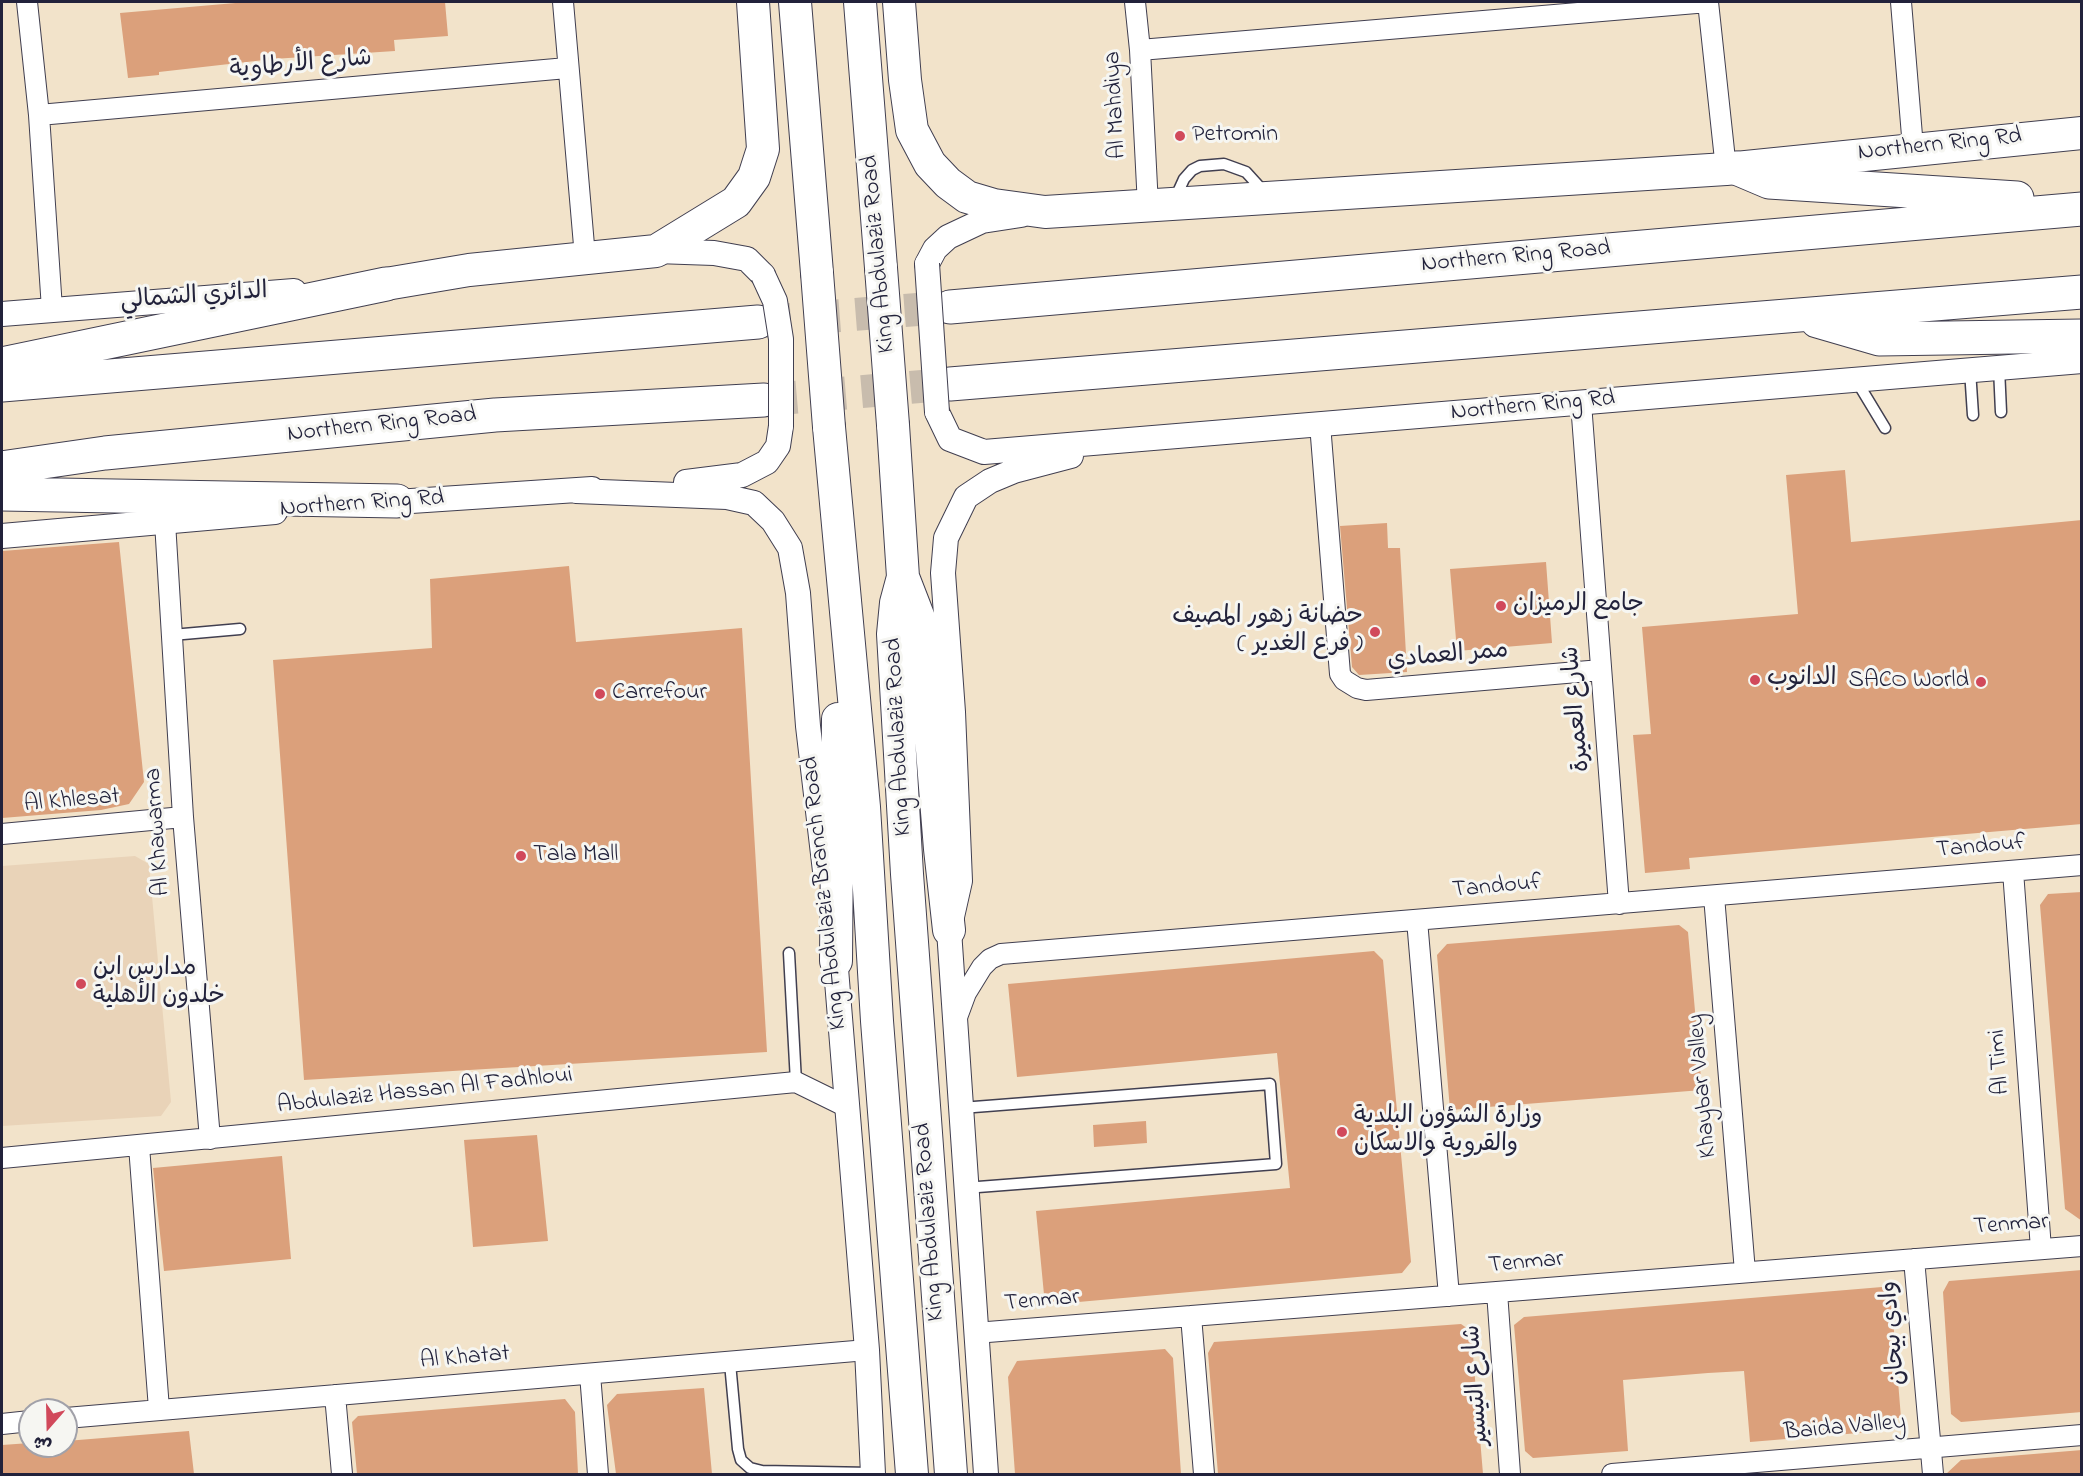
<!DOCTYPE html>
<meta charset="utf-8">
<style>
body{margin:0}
#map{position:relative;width:2083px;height:1476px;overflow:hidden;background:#f2e3ca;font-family:"Indie Flower","Playpen Sans Arabic",sans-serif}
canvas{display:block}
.frame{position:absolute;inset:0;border:3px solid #22223b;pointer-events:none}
.north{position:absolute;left:18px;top:1398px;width:60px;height:60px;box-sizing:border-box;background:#f6f6f2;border:2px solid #a1a1a9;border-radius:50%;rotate:200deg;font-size:16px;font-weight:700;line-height:24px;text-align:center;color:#22223b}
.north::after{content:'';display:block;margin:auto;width:21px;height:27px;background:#d1495b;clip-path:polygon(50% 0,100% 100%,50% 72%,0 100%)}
</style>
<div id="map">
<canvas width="2083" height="1476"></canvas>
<div class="frame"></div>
<div class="north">ش</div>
</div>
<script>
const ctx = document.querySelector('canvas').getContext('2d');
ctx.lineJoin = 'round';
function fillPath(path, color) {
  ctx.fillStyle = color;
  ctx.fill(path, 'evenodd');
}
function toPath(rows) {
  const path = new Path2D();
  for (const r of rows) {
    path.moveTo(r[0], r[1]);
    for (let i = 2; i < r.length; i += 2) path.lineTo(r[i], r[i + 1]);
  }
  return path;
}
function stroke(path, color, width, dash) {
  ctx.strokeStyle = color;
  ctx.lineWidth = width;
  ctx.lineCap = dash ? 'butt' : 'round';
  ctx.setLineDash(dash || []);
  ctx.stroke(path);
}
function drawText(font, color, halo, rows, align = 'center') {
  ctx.font = font + ' "Indie Flower","Playpen Sans Arabic",sans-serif';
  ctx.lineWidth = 6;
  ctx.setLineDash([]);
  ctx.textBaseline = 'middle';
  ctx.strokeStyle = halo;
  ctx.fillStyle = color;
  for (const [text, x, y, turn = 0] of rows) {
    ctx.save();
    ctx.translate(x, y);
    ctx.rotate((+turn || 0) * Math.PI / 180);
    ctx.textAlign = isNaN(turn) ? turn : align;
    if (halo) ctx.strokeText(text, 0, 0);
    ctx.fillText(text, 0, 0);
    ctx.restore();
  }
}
fillPath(toPath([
 [135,856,149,864,171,1102,161,1116,2,1126,2,866]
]), '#e9d3b8');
fillPath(toPath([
 [247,2,445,2,448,36,394,40,395,51,273,59,159,72,159,75,128,78,120,13],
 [1845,470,1851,542,2082,520,2082,824,1689,858,1690,869,1645,873,1633,735,1651,734,1642,627,1798,614,1786,475],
 [1387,523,1388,548,1400,548,1407,672,1359,675,1352,667,1340,526],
 [119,542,144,782,129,804,101,810,2,818,2,551],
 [1546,562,1552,643,1457,651,1450,569],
 [569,566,576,642,742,628,767,1052,304,1080,273,660,432,648,430,579],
 [2082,892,2082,1221,2065,1209,2040,905,2048,894],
 [1679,925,1688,932,1702,1090,1450,1110,1437,955,1447,944],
 [1374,951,1383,960,1411,1262,1402,1273,1045,1305,1036,1211,1290,1188,1277,1053,1017,1077,1008,984],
 [1146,1121,1147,1143,1094,1147,1093,1125],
 [537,1135,548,1241,473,1247,464,1140],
 [282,1156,291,1259,164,1271,153,1168],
 [2082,1270,2082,1412,1961,1422,1951,1414,1943,1292,1949,1281],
 [1882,1287,1891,1294,1901,1418,1894,1418,1895,1430,1750,1442,1744,1371,1708,1373,1623,1380,1628,1451,1533,1458,1525,1451,1514,1325,1524,1317],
 [1461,1324,1471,1331,1483,1474,1218,1474,1208,1353,1214,1342],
 [1165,1349,1173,1358,1181,1474,1015,1474,1008,1377,1017,1361],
 [704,1388,712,1474,616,1474,607,1405,617,1394],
 [565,1399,575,1412,578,1474,357,1474,352,1422,358,1416],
 [189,1431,194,1474,2,1474,2,1445,30,1443,30,1446,66,1446,66,1441],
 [2082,1450,2082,1474,1946,1474,1961,1460]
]), '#dba07b');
stroke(toPath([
 [758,322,950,307],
 [764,400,950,384]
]), '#c8bcad', 33, [33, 16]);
const service = toPath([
 [1174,201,1184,179,1192,170,1200,166,1224,164,1246,172,1266,194],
 [1999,368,2001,412],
 [1970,370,1973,415],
 [1856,380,1885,428],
 [172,635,240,629],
 [789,953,796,1082],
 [961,1108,1270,1084,1276,1164,965,1188],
 [730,1363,738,1449,741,1460,750,1468,762,1471,872,1473]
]);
const minor = toPath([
 [27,2,39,115,52,309],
 [563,2,585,257],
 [1135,2,1140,50,1148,206],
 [1708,2,1726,169],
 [1901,2,1913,148],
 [1140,50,1708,2],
 [39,115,567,68],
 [1581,403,1619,904],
 [1320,424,1340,674,1344,680,1357,688,1366,690,1601,670],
 [165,522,183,817,210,1139],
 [2,834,183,817],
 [2013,871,2041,1249],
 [1714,896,1745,1272],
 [1417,920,1449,1296],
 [956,1020,966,993,982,967,990,959,1001,954,2082,865],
 [139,1146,159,1409],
 [2,1158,796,1082,847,1107],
 [1914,1259,1933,1474],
 [1497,1292,1510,1474],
 [1191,1316,1204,1474],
 [975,1333,2082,1246],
 [590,1374,598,1474],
 [335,1395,342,1474],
 [66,1418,867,1350],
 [2,1424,30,1421],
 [1612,1474,2082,1435]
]);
const tertiary = toPath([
 [656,251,714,253,747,259,763,275],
 [927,264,935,249,948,237,982,221,1021,215],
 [2,314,294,291],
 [937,412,950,439,984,452,2082,361],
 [686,482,742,475,767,462,778,446,781,426],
 [576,491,727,497,754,503,773,521,790,548,798,593,808,726,825,871],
 [381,503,592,489],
 [2,536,275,512],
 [834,944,867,1350,873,1474],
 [986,1474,949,930,960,881,953,712,943,573,946,538,966,497,990,481,1014,471,1071,456]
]);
const primary = toPath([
 [795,2,817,273],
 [860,2,881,268],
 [899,2,905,80,912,130,930,164,948,183,967,197,994,205,1045,212,1726,169,2082,133],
 [386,284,469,270,656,251,736,202,754,177,763,149,753,2],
 [893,425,903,577,896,603,893,634,907,874,951,1474],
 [829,427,864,807,877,1021,912,1474],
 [903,577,922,626,940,849,949,930],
 [836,961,838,719]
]);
const motorway = toPath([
 [1736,168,1769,182,2017,198],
 [950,307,2082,209],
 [1817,321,1879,339,2082,336],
 [2,364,386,284],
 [950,384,2082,292],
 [2,385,758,322],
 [2,468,105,453,495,415,764,400],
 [2,494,397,501]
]);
stroke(service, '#413f50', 13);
stroke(minor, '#413f50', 22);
stroke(tertiary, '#413f50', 26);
stroke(primary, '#413f50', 34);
stroke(motorway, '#413f50', 35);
stroke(service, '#fff', 10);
stroke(minor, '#fff', 20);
stroke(tertiary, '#fff', 24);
stroke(primary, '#fff', 32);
stroke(motorway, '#fff', 33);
const tertiaryBridge = toPath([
 [927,264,937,412],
 [763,275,775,301,781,339,781,426]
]);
const primaryBridge = toPath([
 [881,268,893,425],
 [817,273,829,427]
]);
stroke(tertiaryBridge, '#413f50', 26, []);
stroke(primaryBridge, '#413f50', 34, []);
stroke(tertiaryBridge, '#fff', 24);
stroke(primaryBridge, '#fff', 32);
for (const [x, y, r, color] of [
 [1180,136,6,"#d1495b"],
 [1501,606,6,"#d1495b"],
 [1375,632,6,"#d1495b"],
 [1755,680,6,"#d1495b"],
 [1981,682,6,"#d1495b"],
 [600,694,6,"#d1495b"],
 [521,856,6,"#d1495b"],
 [81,984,6,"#d1495b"],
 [1342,1132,6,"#d1495b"]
]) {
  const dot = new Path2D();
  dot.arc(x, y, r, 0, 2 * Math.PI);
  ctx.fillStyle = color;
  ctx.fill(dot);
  stroke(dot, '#f6f6f2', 2);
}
drawText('24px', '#22223b', '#f6f6f2', [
 ["شارع الأرطاوية",301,66,-5],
 ["Al Mahdiya",1117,105,-93],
 ["Northern Ring Rd",1940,146,-6],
 ["King Abdulaziz Road",880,254,-95],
 ["Northern Ring Road",1516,258,-5],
 ["الدائري الشمالي",194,298,-4],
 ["Northern Ring Rd",1533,407,-5],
 ["Northern Ring Road",382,426,-6],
 ["Northern Ring Rd",362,505,-4],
 ["ممر العمادي",1448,657,-5],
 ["شارع العميرة",1578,709,-95],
 ["King Abdulaziz Road",900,737,-93],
 ["Al Khlesat",72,802,-5],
 ["Al Khawarma",159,832,-94],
 ["Tandouf",1981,848,-5],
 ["Tandouf",1497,888,-5],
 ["King Abdulaziz Branch Road",826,893,-96],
 ["Al Timi",2001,1062,-94],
 ["Khaybar Valley",1704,1086,-95],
 ["Abdulaziz Hassan Al Fadhloui",425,1092,-6],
 ["King Abdulaziz Road",931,1222,-94],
 ["Tenmar",2011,1226,-4],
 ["Tenmar",1526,1264,-5],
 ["Tenmar",1042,1302,-5],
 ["وادي بيحان",1895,1333,-95],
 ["Al Khatat",465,1359,-5],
 ["شارع التيسير",1478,1385,-94],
 ["Baida Valley",1845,1429,-5]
]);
drawText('24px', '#22223b', '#f6f6f2', [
 ["Petromin",1192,136],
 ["جامع الرميزان",1513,606],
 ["حضانة زهور المصيف",1363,618,"right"],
 ["( فرع الغدير )",1363,646,"right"],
 ["الدانوب",1767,680],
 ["SACO World",1969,682,"right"],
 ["Carrefour",612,694],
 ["Tala Mall",533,856],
 ["مدارس ابن",93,970],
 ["خلدون الأهلية",93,998],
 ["وزارة الشؤون البلدية",1354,1118],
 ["والقروية والاسكان",1354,1146]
], 'left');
</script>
